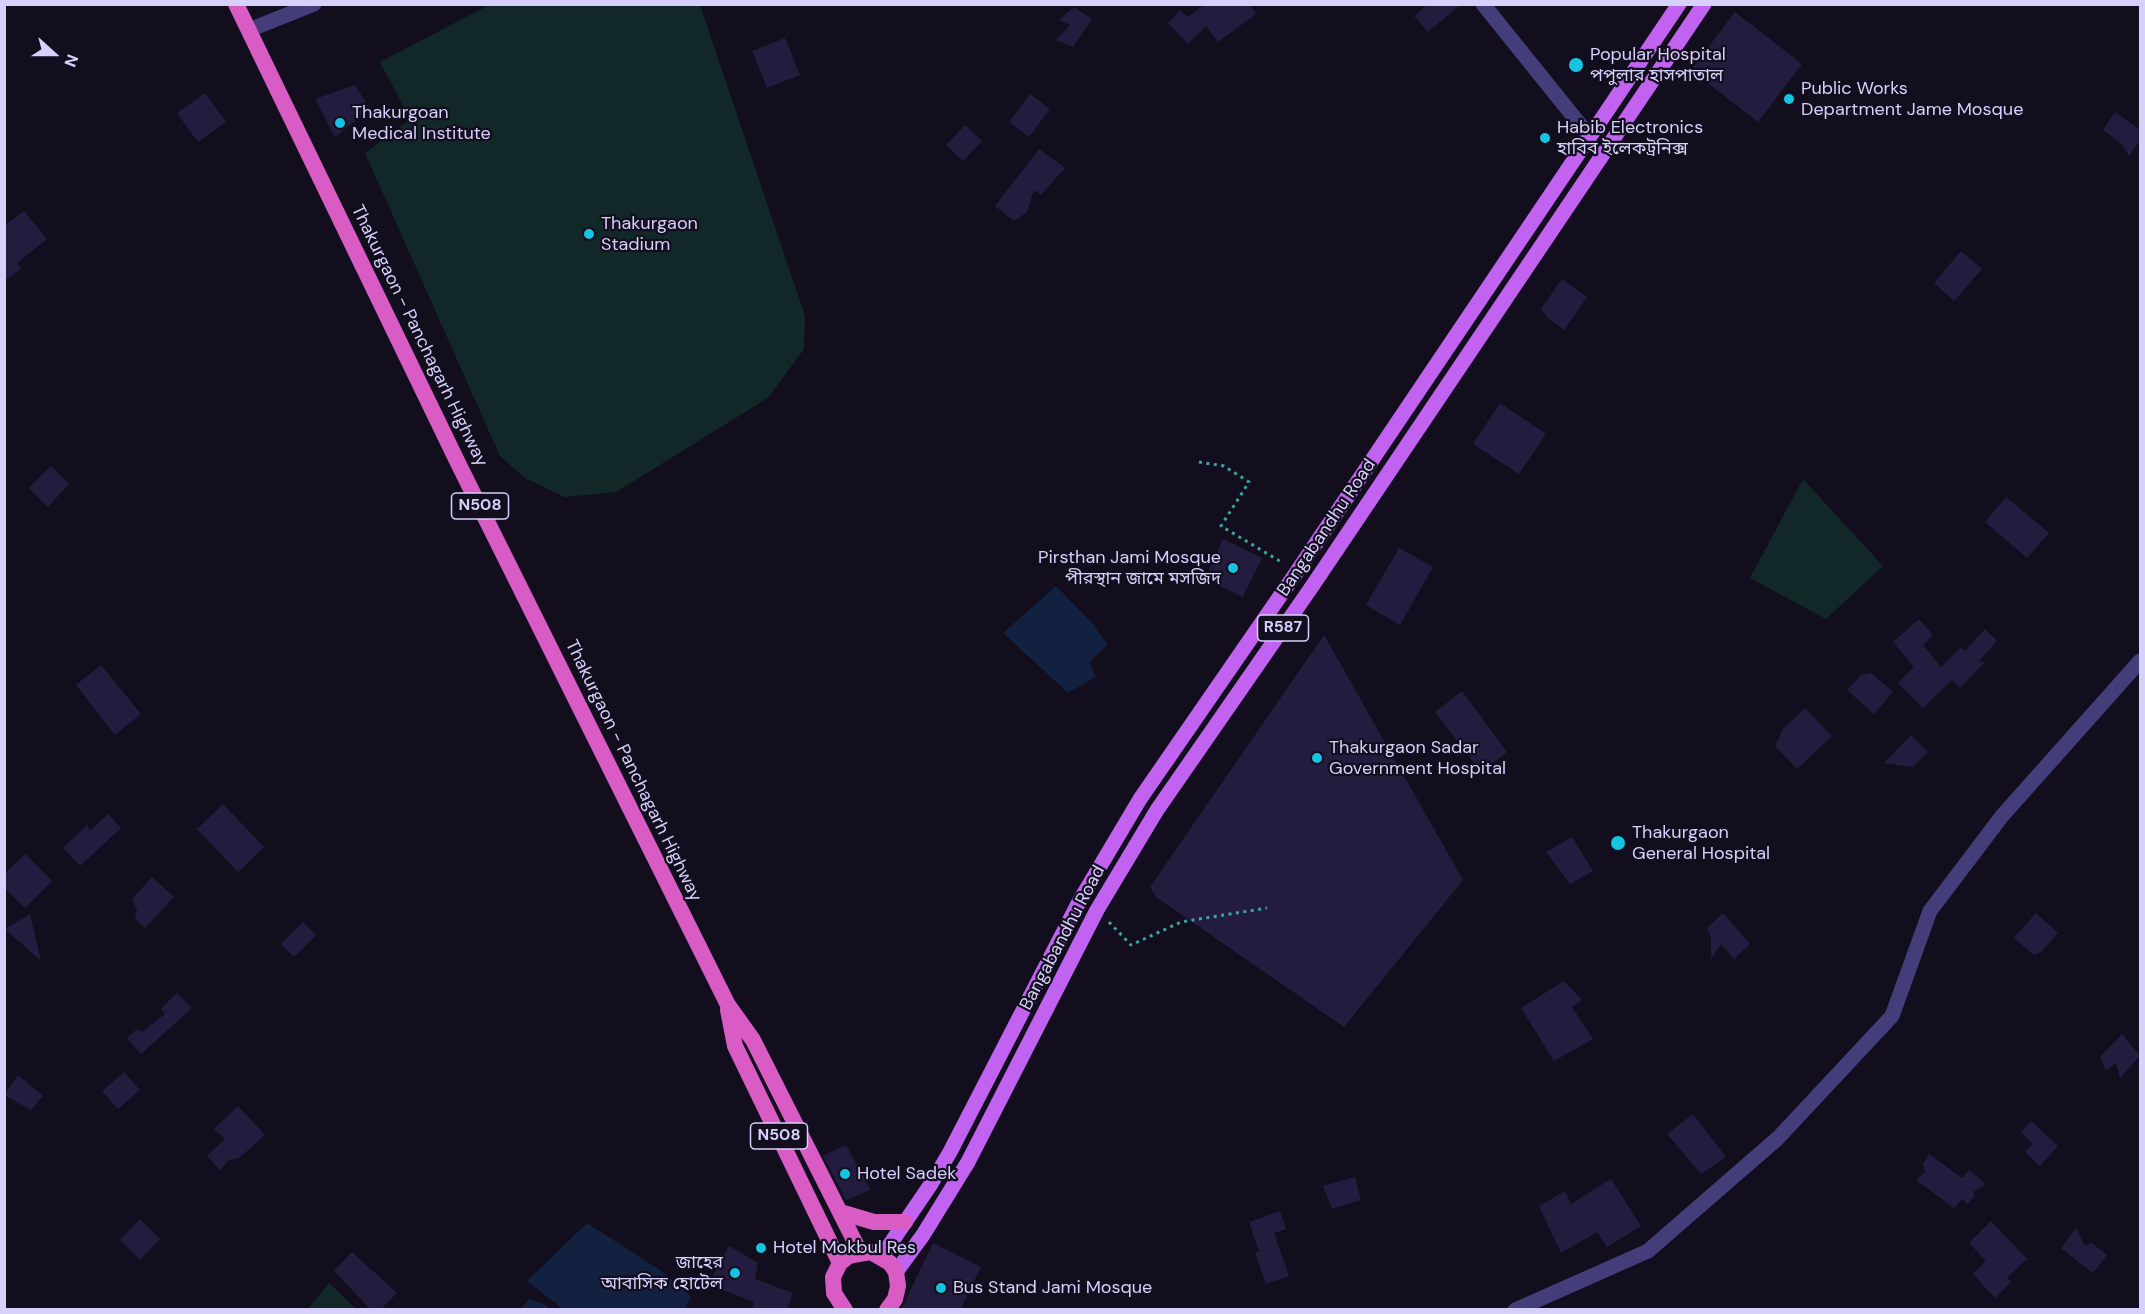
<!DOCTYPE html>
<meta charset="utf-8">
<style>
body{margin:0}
#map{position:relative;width:2145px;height:1314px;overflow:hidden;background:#120e1e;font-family:"DM Sans",sans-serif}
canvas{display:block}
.frame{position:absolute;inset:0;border:6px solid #d7d0fb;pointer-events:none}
.north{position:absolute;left:24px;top:24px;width:60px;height:60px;-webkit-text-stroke:4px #120e1e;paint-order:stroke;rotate:111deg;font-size:16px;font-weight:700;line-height:24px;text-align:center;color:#d7d0fb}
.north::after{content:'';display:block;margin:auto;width:21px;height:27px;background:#d7d0fb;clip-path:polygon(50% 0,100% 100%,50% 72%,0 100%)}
</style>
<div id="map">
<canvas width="2145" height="1314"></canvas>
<div class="frame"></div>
<div class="north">N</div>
</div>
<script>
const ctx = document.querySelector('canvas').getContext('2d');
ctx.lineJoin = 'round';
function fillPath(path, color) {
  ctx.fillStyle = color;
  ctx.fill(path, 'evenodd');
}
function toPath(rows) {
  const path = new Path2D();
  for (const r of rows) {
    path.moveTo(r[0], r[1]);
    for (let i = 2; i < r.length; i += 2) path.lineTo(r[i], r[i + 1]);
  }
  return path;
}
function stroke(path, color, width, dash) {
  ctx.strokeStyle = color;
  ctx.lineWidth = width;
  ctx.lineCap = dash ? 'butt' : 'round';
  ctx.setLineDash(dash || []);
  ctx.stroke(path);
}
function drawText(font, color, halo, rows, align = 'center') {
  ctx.font = font + ' "DM Sans","Noto Sans Bengali",sans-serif';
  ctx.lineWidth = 4.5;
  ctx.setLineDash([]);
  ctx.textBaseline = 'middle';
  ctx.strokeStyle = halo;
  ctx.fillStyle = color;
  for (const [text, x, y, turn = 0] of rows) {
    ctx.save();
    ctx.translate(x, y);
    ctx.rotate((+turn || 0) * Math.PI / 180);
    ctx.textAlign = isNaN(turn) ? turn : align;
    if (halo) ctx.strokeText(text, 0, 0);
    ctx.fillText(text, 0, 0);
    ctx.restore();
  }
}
fillPath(toPath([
 [489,5,700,5,805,316,804,349,768,398,616,492,565,497,525,478,500,456,365,153,410,119,380,62],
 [1803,479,1883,566,1826,619,1750,578],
 [329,1283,356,1309,308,1309]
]), '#122828');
fillPath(toPath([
 [1056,586,1093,624,1108,645,1089,662,1096,677,1068,693,1003,633],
 [587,1223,666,1274,691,1297,685,1309,563,1309,527,1281],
 [529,1299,544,1304,550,1309,520,1309]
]), '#11213f');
fillPath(toPath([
 [1205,4,1249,4,1256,14,1218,42,1206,26,1188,44,1168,23,1180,10,1188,17],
 [1428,4,1461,4,1428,32,1414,16],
 [1074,7,1092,19,1073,47,1056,40,1070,25,1059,20],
 [1735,12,1802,64,1758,122,1691,70],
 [785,38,800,75,767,88,752,51],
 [355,85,370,109,335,137,315,99],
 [205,93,226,122,198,142,177,113],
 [1030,94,1050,109,1029,137,1009,122],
 [2115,112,2140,130,2140,140,2129,156,2122,144,2103,130],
 [965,125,982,141,963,161,946,145],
 [1039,149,1065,168,1041,195,1034,190,1027,212,1014,221,995,206],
 [24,211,47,239,17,263,21,269,4,281,4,226],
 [1961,251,1982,269,1954,301,1934,283],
 [1562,279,1587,297,1564,330,1549,319,1541,309],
 [1500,403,1546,434,1519,474,1473,444],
 [51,466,69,484,48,507,29,488],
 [2006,497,2049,533,2027,558,1985,522],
 [1223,539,1262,558,1243,597,1205,579],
 [1399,548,1433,567,1400,625,1366,605],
 [1919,619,1933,635,1923,645,1941,667,1961,647,1965,651,1985,629,1997,641,1979,661,1985,662,1960,688,1952,680,1923,708,1898,683,1914,667,1893,642],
 [1324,635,1463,880,1344,1027,1156,897,1150,887],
 [101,665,141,714,115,735,76,685],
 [1871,673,1893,692,1874,714,1847,690,1861,675],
 [1462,691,1507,752,1481,772,1435,712],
 [1805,708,1832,736,1797,769,1775,746,1783,729],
 [1911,735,1928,752,1913,767,1884,763],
 [223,804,264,847,238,872,197,829],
 [108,814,121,828,80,866,63,848,87,825,90,831],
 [1572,837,1593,871,1570,884,1546,852],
 [25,854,52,881,25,908,4,887,4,874],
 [152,877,174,897,145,928,135,919,137,911,132,899],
 [1723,913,1750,944,1734,959,1721,944,1711,959,1711,937,1707,928],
 [2036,913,2058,933,2041,952,2034,955,2014,938],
 [30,914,41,961,5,929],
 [303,922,316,935,294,957,281,944],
 [1564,981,1582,1000,1572,1007,1593,1039,1554,1061,1521,1008],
 [177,993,192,1008,141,1054,127,1038,136,1030,142,1032,165,1014,161,1009],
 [2122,1034,2140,1056,2120,1078,2116,1063,2106,1071,2100,1057],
 [124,1072,140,1090,118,1109,102,1091],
 [18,1075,43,1096,31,1110,4,1095],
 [238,1106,265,1135,239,1158,227,1161,221,1171,207,1156,225,1139,214,1129],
 [1693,1114,1726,1157,1701,1174,1667,1134],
 [2031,1121,2058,1146,2040,1166,2025,1152,2033,1144,2021,1132],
 [846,1145,871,1190,846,1200,823,1156],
 [1929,1154,1962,1178,1969,1170,1986,1184,1973,1192,1975,1195,1968,1204,1962,1199,1954,1208,1916,1180,1925,1172,1923,1164],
 [1355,1177,1361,1200,1332,1209,1323,1186],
 [1611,1179,1641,1226,1607,1247,1597,1232,1561,1253,1539,1206,1565,1191,1571,1204],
 [1280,1211,1286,1229,1274,1233,1289,1276,1266,1284,1255,1253,1259,1251,1249,1222],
 [140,1219,160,1239,140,1260,120,1240],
 [1991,1221,2027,1259,2007,1278,2011,1282,1995,1298,1973,1274,1986,1261,1969,1243],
 [2076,1228,2085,1246,2092,1243,2107,1255,2093,1273,2061,1248],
 [933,1243,981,1267,960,1310,901,1310],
 [729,1246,758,1263,755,1279,793,1293,787,1310,751,1310,754,1302,708,1284],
 [352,1252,397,1293,380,1310,371,1310,334,1271]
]), '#241c3e');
stroke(toPath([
 [1199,462,1224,466,1249,482,1221,526,1283,563],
 [1109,922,1131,945,1181,922,1267,908]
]), '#39a6a4', 3, [3, 4.5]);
stroke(toPath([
 [1483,4,1590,137],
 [249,30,314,4],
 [1515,1310,1648,1251,1778,1138,1892,1016,1930,911,2002,816,2140,661]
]), '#433e79', 15);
stroke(toPath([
 [882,1256,931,1184,950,1152,1080,900,1140,799,1296,573,1679,4],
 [896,1272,923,1235,968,1162,1097,910,1157,810,1313,585,1704,4]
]), '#c162f0', 15);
stroke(toPath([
 [236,4,458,463,728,1005,753,1040,860,1252],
 [728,1010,735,1046,840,1263],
 [840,1212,874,1222,905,1222],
 [845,1310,834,1293,833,1277,840,1263,849,1256,871,1252,890,1263,896,1272,898,1286,895,1299,887,1310]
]), '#d85cc4', 16);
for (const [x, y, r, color] of [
 [1576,65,8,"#15c4e1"],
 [1789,99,6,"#15c4e1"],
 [340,123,6,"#15c4e1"],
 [1545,138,6,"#15c4e1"],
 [589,234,6,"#15c4e1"],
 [1233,568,6,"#15c4e1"],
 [1317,758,6,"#15c4e1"],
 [1618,843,8,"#15c4e1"],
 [845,1174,6,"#15c4e1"],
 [761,1248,6,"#15c4e1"],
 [735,1273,6,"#15c4e1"],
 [941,1288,6,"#15c4e1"]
]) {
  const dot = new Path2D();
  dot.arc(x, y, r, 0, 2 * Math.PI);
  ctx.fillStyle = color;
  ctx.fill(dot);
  stroke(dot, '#120e1e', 2);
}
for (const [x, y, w] of [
 [480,506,57],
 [1283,628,51],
 [779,1136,57]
]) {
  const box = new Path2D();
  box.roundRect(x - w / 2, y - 13, w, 26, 4.5);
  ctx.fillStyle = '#120e1e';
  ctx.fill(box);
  stroke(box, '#d7d0fb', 1.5);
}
drawText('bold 16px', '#d7d0fb', null, [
 ["N508",480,506],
 ["R587",1283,628],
 ["N508",779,1136]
]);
drawText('18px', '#d7d0fb', '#120e1e', [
 ["Popular Hospital",1590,55],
 ["পপুলার হাসপাতাল",1590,76],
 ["Public Works",1801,89],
 ["Department Jame Mosque",1801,110],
 ["Thakurgoan",352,113],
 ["Medical Institute",352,134],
 ["Habib Electronics",1557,128],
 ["হাবিব ইলেকট্রনিক্স",1557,149],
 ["Thakurgaon",601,224],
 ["Stadium",601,245],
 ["Pirsthan Jami Mosque",1221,558,"right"],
 ["পীরস্থান জামে মসজিদ",1221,579,"right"],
 ["Thakurgaon Sadar",1329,748],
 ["Government Hospital",1329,769],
 ["Thakurgaon",1632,833],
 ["General Hospital",1632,854],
 ["Hotel Sadek",857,1174],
 ["Hotel Mokbul Res",773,1248],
 ["জাহের",723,1263,"right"],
 ["আবাসিক হোটেল",723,1284,"right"],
 ["Bus Stand Jami Mosque",953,1288]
], 'left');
drawText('18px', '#d7d0fb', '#120e1e', [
 ["Thakurgaon - Panchagarh Highway",419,336,64],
 ["Bangabandhu Road",1327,528,-56],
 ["Thakurgaon - Panchagarh Highway",633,771,64],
 ["Bangabandhu Road",1063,938,-62]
]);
</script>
